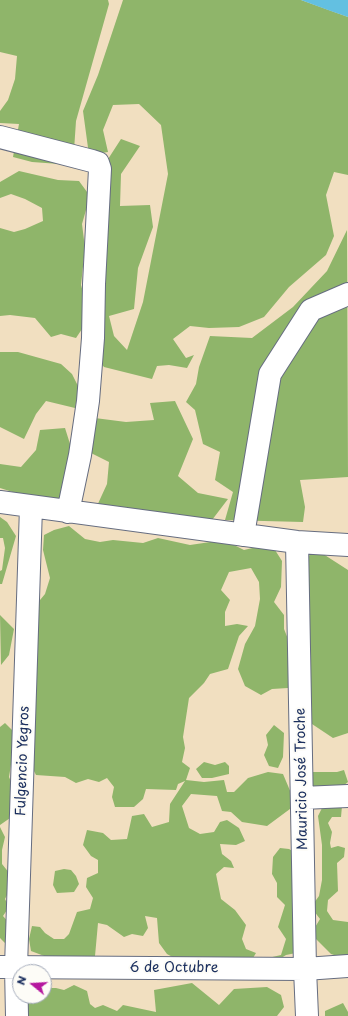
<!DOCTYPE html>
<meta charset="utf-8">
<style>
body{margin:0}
#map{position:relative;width:348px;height:1016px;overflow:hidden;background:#f1dfc0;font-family:"Playpen Sans",sans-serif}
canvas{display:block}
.north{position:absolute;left:12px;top:964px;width:40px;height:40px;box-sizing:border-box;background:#fdfcf7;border:1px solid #a3aaba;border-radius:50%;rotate:288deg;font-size:11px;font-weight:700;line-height:16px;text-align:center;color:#1b2f5e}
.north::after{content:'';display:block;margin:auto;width:14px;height:18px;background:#b5179e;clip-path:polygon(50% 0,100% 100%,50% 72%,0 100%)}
</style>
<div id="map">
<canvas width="348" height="1016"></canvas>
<div class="north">N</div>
</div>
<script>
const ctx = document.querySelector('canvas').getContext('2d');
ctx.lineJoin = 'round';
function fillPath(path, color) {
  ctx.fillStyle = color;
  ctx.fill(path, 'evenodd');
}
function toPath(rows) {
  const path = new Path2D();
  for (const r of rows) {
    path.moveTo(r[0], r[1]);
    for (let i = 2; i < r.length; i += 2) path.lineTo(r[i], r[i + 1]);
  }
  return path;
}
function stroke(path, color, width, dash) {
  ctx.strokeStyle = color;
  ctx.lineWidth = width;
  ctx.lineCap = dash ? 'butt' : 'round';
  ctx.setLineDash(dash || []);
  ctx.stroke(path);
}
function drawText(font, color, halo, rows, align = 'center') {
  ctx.font = font + ' "Playpen Sans",sans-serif';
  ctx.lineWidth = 4;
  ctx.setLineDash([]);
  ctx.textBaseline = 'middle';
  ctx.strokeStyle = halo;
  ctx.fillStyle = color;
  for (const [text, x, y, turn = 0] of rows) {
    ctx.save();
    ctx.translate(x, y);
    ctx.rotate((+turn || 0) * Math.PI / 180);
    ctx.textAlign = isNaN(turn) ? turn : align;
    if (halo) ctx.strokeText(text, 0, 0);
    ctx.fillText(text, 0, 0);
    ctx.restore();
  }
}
fillPath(toPath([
 [0,0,108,0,109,4,76,121,73,165,32,162,13,157,19,124,0,123,0,111,8,100,15,79,17,56,0,52],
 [123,0,301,0,348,17,348,175,334,172,326,195,334,236,326,255,289,287,264,317,239,327,209,328,190,326,173,339,186,358,194,355,187,368,169,365,157,366,152,379,104,367,85,344,101,170,121,139,140,146,121,174,120,206,150,205,153,227,138,268,134,309,109,316,114,336,127,350,143,302,168,174,161,125,139,104,113,105,103,130,108,152,89,155,83,111,98,75],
 [19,171,58,180,79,181,90,196,82,224,85,248,81,285,87,306,84,326,76,338,61,334,51,337,35,318,10,315,0,316,0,228,14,232,25,229,43,221,42,208,25,199,11,194,0,198,0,182],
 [347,230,348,477,300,480,305,507,303,522,225,520,233,492,215,480,220,452,203,444,195,410,186,402,196,384,199,367,210,336,252,338,293,307,327,271],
 [0,352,18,352,61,364,72,374,79,388,75,408,46,401,36,414,24,439,0,427],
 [175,401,193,439,178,476,198,493,228,499,212,520,96,508,107,484,109,462,79,447,87,417,126,422,154,420,150,403],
 [65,428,76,463,64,477,60,499,19,494,0,488,0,464,21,467,36,450,40,430],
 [0,517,7,522,16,536,2,584,0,584,0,571,2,570,5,548,3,538,0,538],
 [69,526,85,539,100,542,113,540,143,543,158,538,190,545,224,540,244,550,261,546,275,550,282,561,281,587,274,602,284,615,284,629,288,639,295,683,288,688,272,689,261,695,245,686,238,669,245,644,255,626,260,599,259,582,251,568,229,572,221,590,230,600,225,612,225,626,237,624,248,626,239,636,228,669,210,674,204,683,189,698,183,737,185,748,182,762,190,768,186,780,204,782,224,780,227,792,234,792,248,778,268,772,283,774,291,793,294,806,267,826,242,822,231,812,222,811,217,796,191,794,182,806,189,828,200,834,214,832,220,822,227,820,239,828,245,841,236,845,220,844,222,854,231,861,234,868,224,867,216,874,221,899,235,910,246,925,242,939,246,949,256,953,250,963,228,957,225,961,201,957,178,960,167,954,159,943,157,918,145,916,148,928,143,936,132,934,124,937,107,925,98,923,95,956,82,960,47,957,31,951,29,939,32,926,40,927,45,933,54,939,64,939,69,934,77,912,90,909,93,898,86,887,87,878,98,873,98,860,91,856,83,845,87,830,103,833,111,840,127,839,132,816,144,814,152,827,169,822,170,804,185,781,178,784,176,790,146,789,143,799,134,807,115,807,112,797,114,787,107,778,99,782,88,779,76,783,65,777,36,775,31,765,35,606,45,594,50,578,43,550,44,535,54,530],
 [320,552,348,570,348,733,333,738,312,724,310,709,306,622,310,613,305,599,307,556],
 [0,615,14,629,9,655,1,665],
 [5,723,13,731,14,746,9,777,13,786,13,816,0,825,0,727],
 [274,725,284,733,283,757,278,768,269,766,264,755,268,745,266,735],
 [204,762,215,765,225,762,229,766,229,774,212,778,202,778,196,769],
 [344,770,348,782,338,790,326,786,314,792,311,772,337,772],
 [324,804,342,806,341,817,332,817,328,823,332,832,330,843,331,848,338,846,345,848,344,857,337,863,338,891,328,900,327,911,333,920,348,922,348,957,346,959,331,954,311,934,320,919,311,907,319,896,322,880,322,845,318,816],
 [0,827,5,837,2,850,2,864,10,874,9,891,5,899,9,907,3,916,10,924,6,944,0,938],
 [280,848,289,849,300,855,300,891,292,894,296,953,286,955,278,960,268,958,281,955,286,939,278,927,285,905,277,897,277,883,272,874,273,857],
 [64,869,71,870,76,876,79,884,74,892,57,893,53,885,55,871],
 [192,983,219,1005,234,989,267,987,281,995,284,1007,277,1016,23,1016,22,996,44,996,44,988,56,988,64,990,74,985,87,991,90,1004,95,1008,103,1005,117,1011,123,1005,156,1012,154,990],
 [343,1003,348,1012,348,1016,325,1016,325,1011]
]), '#8fb56a');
fillPath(toPath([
 [301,0,348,0,348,17,328,10]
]), '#63c0e1');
const minor = toPath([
 [0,137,92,161,98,163,100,169,94,284,93,338,88,401,80,455,68,512],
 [0,502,297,542,348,545],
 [243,535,270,374,311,310,348,294],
 [297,542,305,969,307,1016],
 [302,798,348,796],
 [0,967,305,969,348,966],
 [17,1016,16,967,31,507]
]);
stroke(minor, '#666d80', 24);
stroke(minor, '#fff', 22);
drawText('14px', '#1b2f5e', '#fdfcf7', [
 ["Fulgencio Yegros",23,761,-88],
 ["Mauricio José Troche",302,779,-91],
 ["6 de Octubre",174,968]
]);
</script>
